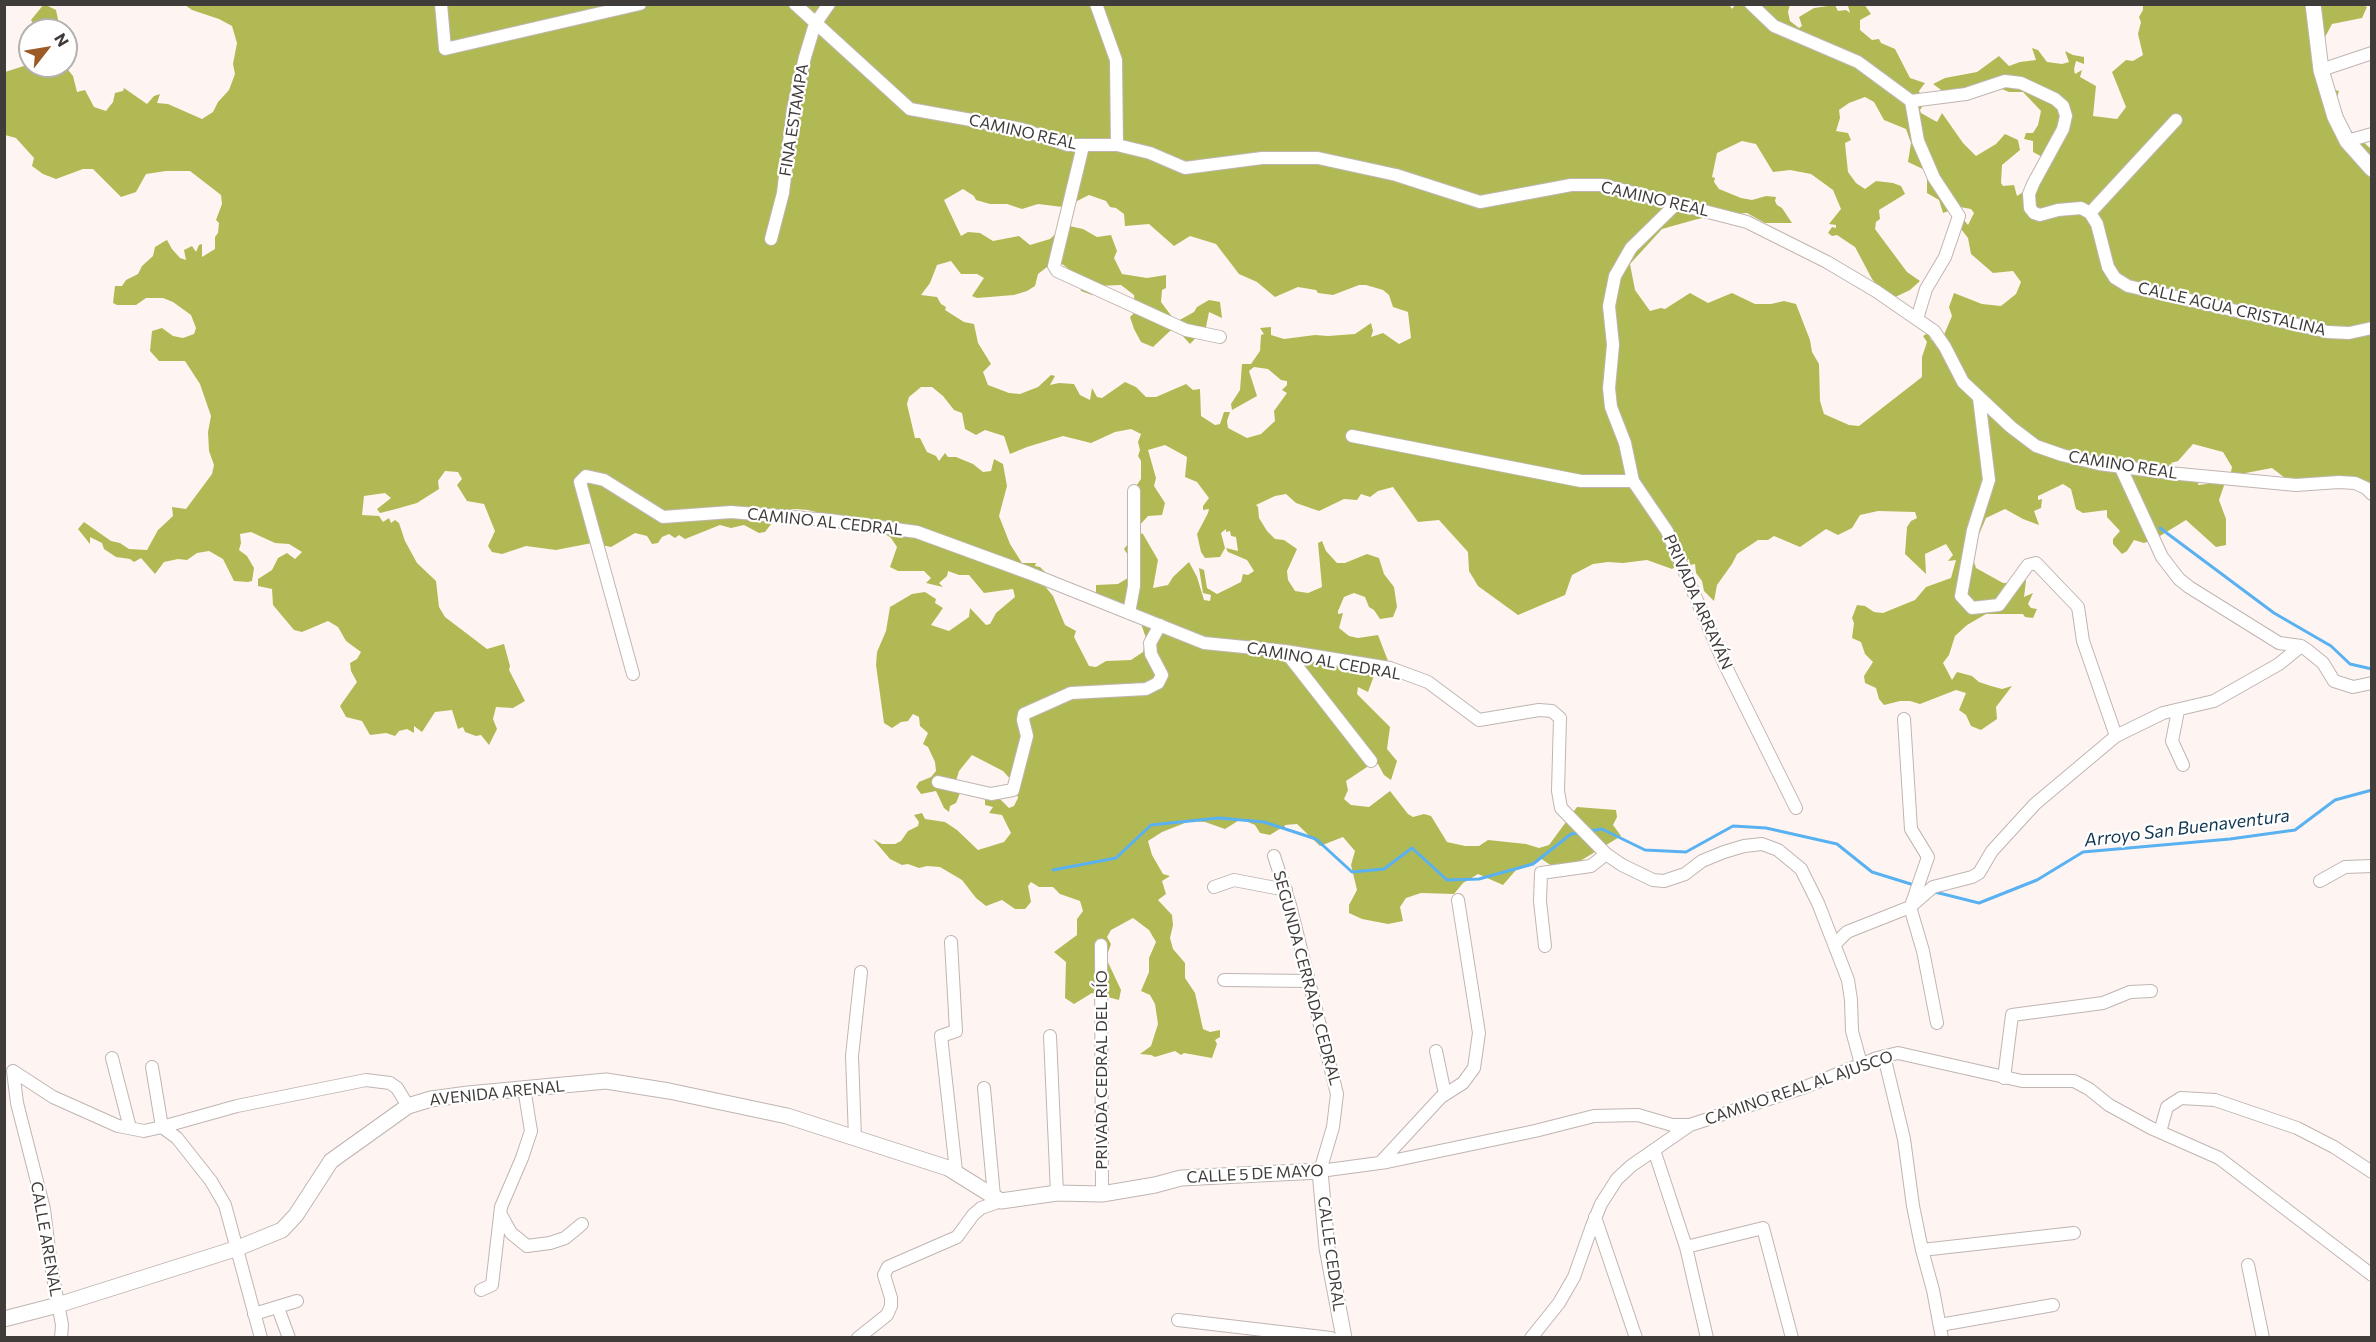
<!DOCTYPE html>
<meta charset="utf-8">
<style>
body{margin:0}
#map{position:relative;width:2376px;height:1342px;overflow:hidden;background:#fef5f2;font-family:Commissioner,sans-serif}
canvas{display:block}
.frame{position:absolute;inset:0;border:6px solid #403c3a;pointer-events:none}
.north{position:absolute;left:18px;top:18px;width:60px;height:60px;box-sizing:border-box;background:#fff;border:2px solid #b3b1b0;border-radius:50%;rotate:59deg;font-size:16px;font-weight:700;line-height:24px;text-align:center;color:#403c3a}
.north::after{content:'';display:block;margin:auto;width:21px;height:27px;background:#9c5b26;clip-path:polygon(50% 0,100% 100%,50% 72%,0 100%)}
</style>
<div id="map">
<canvas width="2376" height="1342"></canvas>
<div class="frame"></div>
<div class="north">N</div>
</div>
<script>
const ctx = document.querySelector('canvas').getContext('2d');
ctx.lineJoin = 'round';
function fillPath(path, color) {
  ctx.fillStyle = color;
  ctx.fill(path, 'evenodd');
}
function toPath(rows) {
  const path = new Path2D();
  for (const r of rows) {
    path.moveTo(r[0], r[1]);
    for (let i = 2; i < r.length; i += 2) path.lineTo(r[i], r[i + 1]);
  }
  return path;
}
function stroke(path, color, width, dash) {
  ctx.strokeStyle = color;
  ctx.lineWidth = width;
  ctx.lineCap = dash ? 'butt' : 'round';
  ctx.setLineDash(dash || []);
  ctx.stroke(path);
}
function drawText(font, color, halo, rows, align = 'center') {
  ctx.font = font + ' Commissioner,sans-serif';
  ctx.lineWidth = 4.5;
  ctx.setLineDash([]);
  ctx.textBaseline = 'middle';
  ctx.strokeStyle = halo;
  ctx.fillStyle = color;
  for (const [text, x, y, turn = 0] of rows) {
    ctx.save();
    ctx.translate(x, y);
    ctx.rotate((+turn || 0) * Math.PI / 180);
    ctx.textAlign = isNaN(turn) ? turn : align;
    if (halo) ctx.strokeText(text, 0, 0);
    ctx.fillText(text, 0, 0);
    ctx.restore();
  }
}
fillPath(toPath([
 [44,4,56,10,59,24,55,30,37,30,31,20],
 [1729,4,1732,9,1735,5,1790,4,1788,12,1790,21,1799,28,1802,26,1799,17,1814,8,1835,5,1838,11,1846,10,1850,13,1848,6,1864,4,1871,14,1860,20,1860,30,1872,40,1879,39,1881,43,1895,49,1910,78,1925,83,1919,91,1924,104,1920,110,1921,113,1937,122,1942,113,1963,143,1976,156,1996,144,2005,134,2018,140,2020,150,2002,165,2001,183,2003,186,2014,185,2017,196,2031,187,2044,158,2033,152,2033,141,2024,139,2026,133,2033,133,2038,125,2041,111,2023,92,2009,92,1997,87,1948,95,1933,84,1945,78,1977,72,1999,56,2009,66,2020,62,2036,60,2032,48,2038,50,2047,62,2062,64,2069,62,2065,51,2073,55,2084,57,2084,64,2076,61,2074,69,2075,74,2082,70,2080,77,2096,86,2093,116,2117,119,2126,107,2112,72,2126,60,2133,61,2143,55,2138,34,2141,22,2139,17,2143,10,2143,5,2363,5,2367,7,2362,18,2332,24,2324,39,2332,79,2330,89,2339,91,2337,97,2347,127,2371,149,2371,491,2289,481,2272,468,2230,476,2232,467,2223,452,2193,444,2178,461,2171,463,2177,470,2199,480,2198,485,2207,484,2215,478,2227,477,2219,500,2226,519,2226,545,2216,547,2186,520,2155,539,2144,543,2134,540,2127,551,2122,554,2113,544,2113,539,2120,531,2107,517,2107,510,2083,513,2076,509,2071,489,2063,484,2038,496,2038,500,2042,499,2041,508,2034,511,2039,525,2023,519,2005,509,1986,518,1975,544,1974,562,1976,568,2003,583,2010,583,2021,575,2026,581,2024,597,2033,593,2028,604,2031,608,2037,609,2033,618,2025,617,2023,614,1986,614,1967,625,1955,636,1949,655,1943,663,1952,680,1957,672,1972,676,1979,682,1991,686,2002,689,2012,686,1996,707,1997,719,1981,730,1971,726,1966,715,1959,710,1966,693,1956,690,1920,704,1910,701,1900,701,1884,705,1879,699,1876,688,1865,683,1864,676,1873,662,1865,654,1861,642,1852,638,1854,623,1852,618,1857,605,1865,606,1874,612,1883,613,1915,600,1926,587,1951,578,1956,560,1948,561,1953,555,1946,544,1925,554,1926,574,1905,554,1907,527,1911,521,1917,518,1915,512,1878,511,1860,515,1852,528,1838,535,1826,529,1800,547,1774,536,1768,540,1758,540,1737,554,1732,564,1717,585,1714,601,1704,591,1702,581,1696,573,1695,564,1690,565,1689,559,1672,569,1647,560,1623,563,1608,562,1593,564,1572,575,1565,595,1518,615,1478,586,1469,571,1468,552,1439,520,1418,522,1393,487,1378,491,1370,497,1361,494,1357,500,1344,499,1319,511,1296,503,1286,494,1275,496,1256,505,1258,507,1259,518,1267,531,1275,539,1284,540,1297,549,1287,571,1288,580,1295,591,1308,593,1322,587,1318,543,1322,541,1326,551,1337,563,1345,563,1367,554,1379,558,1384,574,1394,587,1397,607,1393,617,1380,619,1374,610,1369,607,1365,597,1354,593,1344,597,1338,611,1338,614,1343,613,1339,628,1349,636,1358,638,1378,635,1388,661,1375,673,1368,692,1358,687,1357,694,1390,727,1387,749,1397,761,1391,780,1384,775,1378,764,1373,763,1346,781,1348,790,1344,799,1351,805,1369,807,1390,791,1408,814,1413,817,1424,814,1431,816,1447,842,1465,846,1479,846,1488,840,1526,844,1539,848,1549,845,1577,807,1616,810,1617,817,1613,825,1621,836,1572,866,1552,866,1540,858,1529,866,1516,870,1503,885,1478,874,1463,883,1454,894,1421,893,1406,898,1400,907,1403,921,1388,924,1362,919,1349,913,1349,905,1357,890,1351,865,1355,851,1343,837,1320,846,1297,824,1285,825,1284,829,1281,828,1270,835,1260,833,1255,825,1241,819,1225,829,1205,822,1190,821,1162,832,1148,841,1152,855,1163,874,1170,876,1162,881,1166,894,1158,900,1172,915,1173,925,1170,938,1173,949,1185,963,1185,978,1195,993,1203,1029,1210,1032,1220,1030,1220,1037,1215,1040,1217,1044,1212,1058,1184,1053,1181,1055,1175,1051,1155,1057,1151,1055,1140,1054,1151,1046,1158,1024,1155,1004,1150,995,1141,991,1149,972,1149,958,1156,942,1149,930,1133,918,1111,930,1107,937,1111,944,1106,958,1121,990,1119,1000,1092,993,1074,1004,1065,998,1066,962,1054,952,1077,935,1077,919,1083,911,1080,901,1060,894,1053,887,1039,887,1031,882,1028,886,1031,902,1025,909,1015,909,1002,900,986,906,976,898,962,880,940,867,927,866,919,868,908,864,902,865,890,859,873,839,882,844,895,844,901,841,908,831,918,826,919,822,914,815,922,813,925,819,945,822,957,830,978,850,1004,842,1011,833,1002,815,989,813,993,807,985,805,985,796,998,797,1009,808,1014,806,1018,798,1014,783,1003,771,972,755,959,771,956,781,962,788,956,803,950,806,949,812,944,808,936,791,921,794,916,787,919,782,931,777,936,771,935,762,928,747,923,744,928,733,920,726,919,717,913,714,908,721,901,722,892,728,884,723,876,665,877,652,886,631,890,607,912,594,925,592,936,599,935,603,943,608,931,625,949,631,969,617,970,608,986,625,990,624,996,613,1015,597,1013,589,984,593,969,575,959,575,948,571,947,576,939,583,943,587,926,583,931,578,924,571,898,571,890,567,897,547,891,538,875,527,808,510,795,509,781,511,765,532,759,533,744,525,731,528,720,525,685,539,679,535,675,538,669,534,662,537,658,543,652,544,647,536,635,533,611,547,592,543,556,550,526,546,502,554,492,552,488,546,495,531,484,504,467,501,457,485,462,479,458,472,445,471,438,481,439,489,417,503,396,509,380,513,377,509,391,498,385,493,364,496,362,515,379,516,383,522,389,518,391,523,395,520,399,523,405,541,417,563,436,581,439,607,445,617,487,649,504,644,510,666,509,670,525,701,513,708,496,707,493,719,497,729,489,745,481,735,476,736,465,732,463,727,458,729,452,710,435,712,422,732,414,726,414,733,407,729,399,731,395,736,386,733,370,735,362,721,346,717,340,706,357,682,351,671,350,663,357,659,361,652,346,641,338,627,328,621,302,632,294,630,273,605,272,589,258,586,258,579,272,570,278,558,287,553,295,559,302,552,289,544,275,543,251,532,240,534,241,543,239,550,247,556,254,568,252,581,248,582,234,581,223,559,209,551,197,553,187,560,178,559,164,562,155,574,141,558,134,562,130,559,116,557,104,549,102,543,90,537,90,544,78,529,84,522,111,541,120,543,129,549,147,550,158,530,173,516,172,507,186,509,212,474,214,465,209,451,208,432,211,416,200,384,185,361,159,361,150,351,152,331,162,328,173,336,183,338,194,334,196,328,191,315,173,302,163,298,146,298,136,305,117,305,113,303,115,286,122,286,126,280,138,274,142,266,153,256,155,247,165,241,167,240,172,249,180,258,186,260,184,250,192,246,196,252,199,245,202,244,202,257,215,249,215,237,218,233,219,223,216,220,222,204,221,195,190,171,166,171,146,174,136,192,121,197,93,169,83,169,56,179,43,174,32,166,34,158,16,138,5,135,5,72,27,65,19,56,29,60,30,57,30,66,65,66,73,76,77,92,85,90,94,107,106,111,113,102,115,93,123,91,124,88,147,104,154,96,160,94,157,103,168,104,202,119,213,112,218,102,229,90,235,74,233,64,237,43,232,26,219,19,192,10,185,5],
 [1865,97,1874,102,1884,120,1906,129,1911,143,1908,162,1927,171,1927,193,1939,200,1943,213,1960,207,1971,209,1974,213,1968,225,1964,220,1961,229,1968,238,1971,254,1993,273,2013,271,2021,282,2016,294,2001,306,1982,304,1954,293,1949,307,1952,316,1943,337,1936,342,1931,340,1928,333,1923,336,1927,342,1922,357,1922,377,1859,426,1849,425,1824,414,1820,401,1819,364,1812,352,1810,340,1796,304,1784,301,1771,304,1755,304,1732,293,1708,303,1690,293,1665,309,1661,308,1650,311,1635,290,1630,264,1662,229,1694,220,1711,216,1747,213,1765,223,1792,223,1782,208,1777,205,1775,201,1776,197,1766,196,1752,200,1741,198,1719,189,1714,182,1715,178,1712,177,1717,153,1742,141,1756,144,1773,172,1790,170,1811,174,1833,190,1841,209,1829,224,1836,225,1836,228,1832,227,1828,233,1832,236,1837,235,1855,247,1872,279,1889,300,1910,290,1920,281,1907,272,1875,229,1876,222,1880,219,1879,210,1905,194,1901,186,1893,183,1876,181,1865,189,1856,183,1848,172,1846,153,1845,143,1851,140,1848,133,1836,131,1840,118,1839,110,1849,103],
 [963,189,974,196,976,200,990,204,1007,204,1022,209,1038,204,1071,208,1075,202,1089,195,1106,201,1110,207,1116,208,1124,214,1125,226,1149,224,1174,246,1190,236,1216,244,1239,274,1257,282,1275,297,1298,287,1316,290,1318,293,1333,295,1359,285,1366,285,1383,290,1389,295,1393,307,1408,312,1411,338,1399,344,1383,333,1371,337,1373,331,1371,323,1355,334,1328,336,1315,335,1284,339,1271,335,1271,327,1260,328,1264,334,1261,335,1260,351,1251,364,1242,364,1240,390,1231,404,1232,410,1257,396,1249,371,1254,367,1268,369,1281,380,1287,381,1287,385,1282,390,1287,393,1274,411,1275,421,1261,434,1247,438,1228,428,1227,421,1230,412,1224,412,1220,424,1215,425,1201,416,1200,389,1193,390,1186,384,1156,397,1146,397,1136,387,1125,382,1102,398,1097,397,1092,388,1090,400,1080,395,1074,384,1059,383,1050,385,1055,376,1051,375,1038,387,1020,394,1009,393,988,385,983,372,991,364,978,343,974,324,964,322,945,310,946,307,941,304,937,297,921,295,930,283,937,265,951,261,961,274,977,274,984,278,972,296,977,298,1014,295,1027,291,1035,286,1038,274,1047,267,1062,264,1078,276,1081,291,1092,295,1097,286,1121,285,1134,295,1135,312,1130,317,1134,329,1141,342,1153,347,1170,331,1178,331,1190,344,1206,327,1209,312,1222,318,1220,302,1209,300,1197,307,1194,312,1176,322,1161,302,1162,290,1166,288,1166,275,1147,278,1122,274,1114,258,1117,251,1111,235,1097,237,1083,229,1065,225,1050,239,1030,245,1019,236,993,241,980,233,968,232,961,236,944,200],
 [921,387,932,387,943,396,954,410,962,413,965,429,976,435,985,430,1004,436,1010,454,1027,447,1063,436,1091,443,1115,432,1131,429,1141,434,1138,442,1140,450,1138,456,1141,461,1141,479,1132,492,1137,528,1148,516,1162,515,1165,503,1154,486,1156,478,1148,450,1165,445,1187,457,1185,477,1197,482,1209,498,1203,506,1203,510,1209,509,1208,513,1197,534,1201,552,1205,558,1220,557,1225,548,1221,533,1226,529,1226,532,1230,531,1231,536,1236,537,1238,551,1226,548,1228,552,1247,560,1254,571,1248,575,1243,574,1241,582,1217,594,1207,588,1204,570,1199,568,1203,593,1211,595,1210,601,1204,600,1197,577,1189,562,1173,577,1168,585,1153,588,1158,560,1143,534,1137,532,1124,549,1133,563,1131,576,1118,584,1096,585,1096,592,1093,596,1139,618,1146,638,1143,652,1131,660,1106,661,1096,667,1089,666,1074,637,1076,631,1065,625,1053,596,1040,580,1048,575,1040,567,1035,566,1036,563,1022,563,1010,544,999,516,1007,486,1003,464,994,459,991,471,983,472,973,464,956,457,948,457,945,453,939,461,936,456,927,452,920,438,915,438,907,404,909,397]
]), '#b1b954');
stroke(toPath([
 [2160,528,2274,613,2331,646,2350,664,2372,669],
 [1589,831,1602,829,1645,850,1686,852,1733,826,1766,828,1837,844,1872,872,1914,885],
 [1053,870,1116,858,1151,825,1219,818,1264,822,1316,839,1352,872,1384,869,1412,848,1447,880,1479,879,1533,864,1571,834,1580,833],
 [1935,892,1979,903,2037,880,2083,852,2230,839,2295,830,2335,800,2372,790]
]), '#59b1f1', 3);
const minor = toPath([
 [441,4,445,49,640,4],
 [795,4,910,109,1021,129,1068,145,1117,145,1150,153,1185,168,1262,158,1318,158,1396,175,1480,202,1571,185,1603,185,1747,222,1827,262,1876,291,1934,331,1945,347,1963,382,2011,427,2036,446,2062,455,2099,464,2169,473,2296,485,2339,482,2355,483,2366,488,2372,494],
 [1096,4,1116,60,1117,145],
 [1751,4,1774,26,1858,62,1911,101,1966,94,2005,81,2021,83,2055,99,2063,106,2066,116,2063,129,2033,184,2029,194,2030,208,2034,213,2040,215,2058,210,2081,208,2090,213,2097,224,2108,267,2115,278,2128,286,2328,332,2349,333,2372,328],
 [2321,70,2372,53],
 [1911,101,1918,141,1934,178,1959,216,1945,257,1926,289,1917,319],
 [2347,141,2372,134],
 [1083,146,1054,266,1057,271,1186,330,1220,337],
 [1677,203,1631,248,1615,276,1609,306,1613,345,1609,388,1611,407,1625,443,1633,481,1667,531,1724,663,1796,808],
 [2090,213,2176,120],
 [771,239,783,193,793,109,805,57,815,24,829,4],
 [1979,398,1989,480,1973,530,1961,596,1972,608,1999,605,2028,565,2036,563,2078,607,2083,641,2116,736],
 [1352,436,1581,481,1633,481],
 [2120,466,2162,557,2179,579,2189,587,2279,643,2301,646,2307,650,2323,663,2334,681,2353,687,2372,683],
 [1129,613,1134,586,1134,491],
 [1285,651,1371,761],
 [633,674,580,482,586,476,604,480,663,517,731,512,829,520,917,532,1029,573,1204,643,1285,651,1390,668,1428,682,1479,720,1539,710,1552,711,1560,718,1558,791,1561,808,1606,854,1622,865,1653,880,1664,881,1685,874,1702,861,1724,852,1744,846,1762,844,1778,850,1801,869,1818,903,1848,980,1851,1000,1852,1031,1861,1064],
 [2178,711,2172,741,2183,765],
 [1904,719,1911,829,1928,857,1912,903],
 [938,782,991,794,1013,790,1027,736,1023,720,1024,714,1071,693,1146,689,1158,683,1162,675,1151,654,1150,643,1160,625],
 [1274,856,1290,905,1337,1094,1333,1127,1320,1171,1387,1162,1535,1131,1594,1116,1638,1115,1672,1125,1690,1125],
 [2320,881,2345,867,2372,866],
 [1214,887,1234,880,1286,890],
 [1910,907,1923,951,1937,1023],
 [951,942,956,1031,941,1036,956,1171],
 [1835,944,1847,932,1910,907,1933,887,1972,877,1979,873,1992,851,2035,804,2116,736,2163,713,2214,701,2279,664,2301,646],
 [1101,945,1102,1194],
 [1545,946,1540,901,1541,873,1591,866,1606,854],
 [1224,980,1309,981],
 [1050,1036,1057,1193],
 [1436,1051,1445,1094],
 [1884,1056,1904,1139,1913,1206,1922,1250,1933,1290,1942,1338],
 [112,1058,130,1128],
 [152,1067,162,1127,237,1106,366,1080,390,1083,397,1088,408,1106],
 [13,1071,53,1097,118,1126,144,1131,162,1127,177,1138,211,1181,225,1205,261,1338],
 [13,1071,17,1103,44,1209,51,1266,62,1325,61,1338],
 [2004,1078,2012,1015,2103,1003,2130,992,2151,991],
 [984,1088,994,1196],
 [2160,1132,2167,1107,2181,1098,2215,1100,2297,1128,2334,1147,2372,1172],
 [855,1138,852,1056,861,972],
 [1654,1150,1686,1247,1707,1338],
 [1380,1163,1441,1097,1463,1083,1474,1068,1479,1033,1458,900],
 [501,1215,511,1233,527,1246,550,1243,565,1238,582,1224],
 [1595,1217,1636,1338],
 [1686,1247,1763,1228,1792,1338],
 [1922,1250,2074,1233],
 [2248,1265,2263,1338],
 [481,1290,492,1285,501,1207,522,1158,531,1131,524,1088],
 [278,1308,289,1338],
 [254,1314,297,1301],
 [1178,1320,1331,1338],
 [1940,1325,2053,1305],
 [858,1338,887,1315,891,1306,891,1298,884,1275,888,1267,957,1237,973,1215,981,1208,1001,1201],
 [1531,1338,1559,1303,1574,1277,1592,1226,1601,1204,1617,1179,1631,1166,1690,1125,1805,1087,1877,1058,1898,1053,2022,1081,2074,1081,2089,1089,2109,1105,2151,1128,2219,1158,2372,1275]
]);
const tertiary = toPath([
 [2313,4,2321,70,2335,117,2347,141,2372,169],
 [4,1319,58,1305,238,1248,282,1230,296,1215,331,1161,408,1106,431,1099,468,1094,606,1081,669,1091,787,1116,948,1168,1001,1201,1057,1193,1102,1194,1155,1185,1181,1178,1320,1171,1327,1248,1344,1338]
]);
stroke(minor, '#bfb5b1', 14);
stroke(tertiary, '#bfb5b1', 17);
stroke(minor, '#fff', 12);
stroke(tertiary, '#fff', 15);
drawText('16px', '#403c3a', '#fff', [
 ["FINA ESTAMPA",794,120,-81],
 ["CAMINO REAL",1023,132,13],
 ["CAMINO REAL",1655,199,13],
 ["CALLE AGUA CRISTALINA",2232,309,13],
 ["CAMINO REAL",2123,465,9],
 ["CAMINO AL CEDRAL",825,522,6],
 ["PRIVADA ARRAYÁN",1698,602,66],
 ["CAMINO AL CEDRAL",1324,661,10],
 ["SEGUNDA CERRADA CEDRAL",1307,978,75],
 ["PRIVADA CEDRAL DEL RÍO",1102,1070,-90],
 ["CAMINO REAL AL AJUSCO",1799,1088,-19],
 ["AVENIDA ARENAL",497,1093,-6],
 ["CALLE 5 DE MAYO",1255,1174,-3],
 ["CALLE ARENAL",46,1239,80],
 ["CALLE CEDRAL",1331,1254,82]
]);
drawText('italic 18px', '#123751', '#fff', [
 ["Arroyo San Buenaventura",2187,828,-7]
]);
</script>
